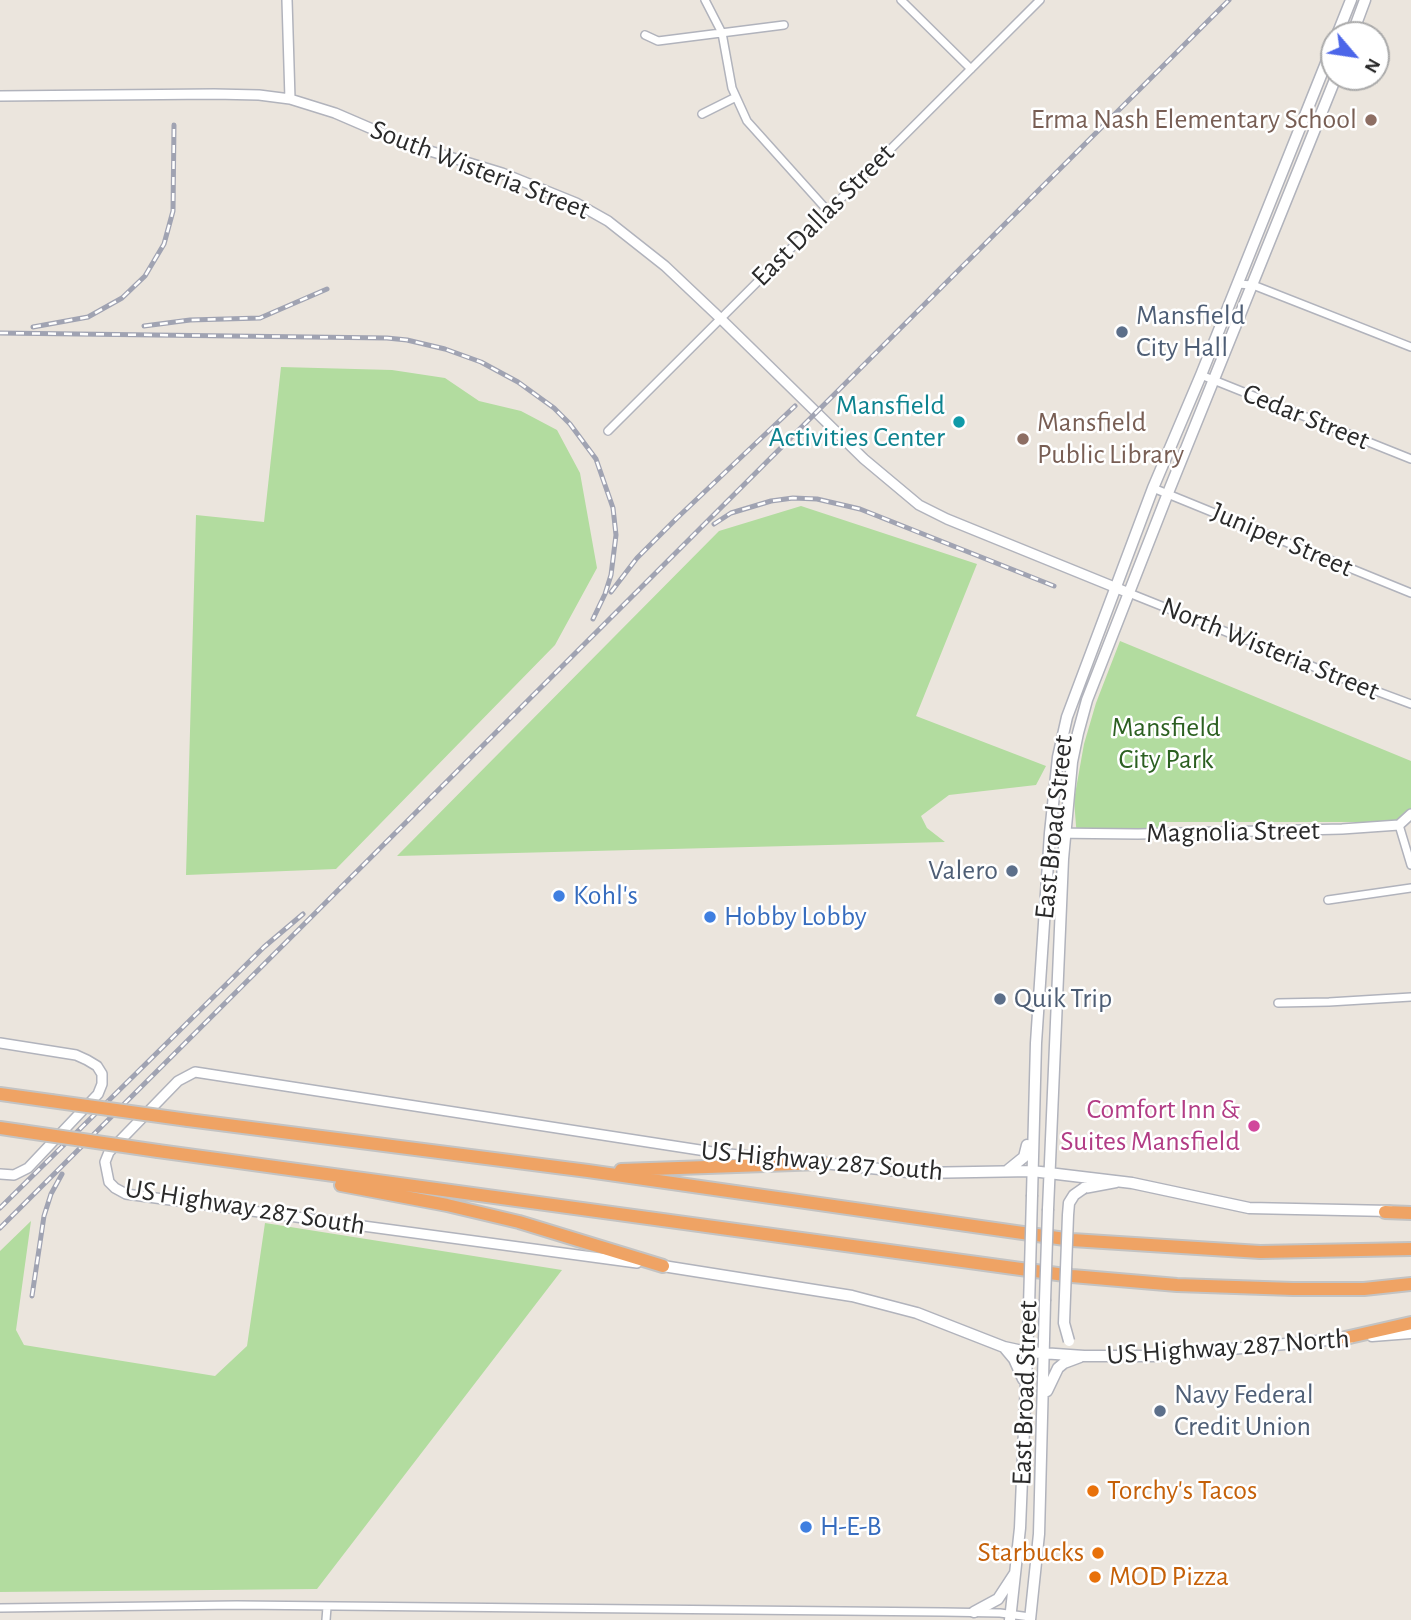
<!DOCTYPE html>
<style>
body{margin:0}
#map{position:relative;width:1411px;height:1620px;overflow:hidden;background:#ebe5dd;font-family:"Alegreya Sans",sans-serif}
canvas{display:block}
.north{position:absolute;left:1320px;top:21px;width:70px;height:70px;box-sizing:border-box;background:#fff;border:2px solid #aaa;border-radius:50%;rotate:119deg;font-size:19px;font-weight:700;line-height:28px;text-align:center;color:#2a2a2a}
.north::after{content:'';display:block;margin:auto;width:24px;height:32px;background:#4c66e9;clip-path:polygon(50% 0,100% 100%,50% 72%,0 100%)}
</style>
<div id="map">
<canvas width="1411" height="1620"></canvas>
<div class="north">N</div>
</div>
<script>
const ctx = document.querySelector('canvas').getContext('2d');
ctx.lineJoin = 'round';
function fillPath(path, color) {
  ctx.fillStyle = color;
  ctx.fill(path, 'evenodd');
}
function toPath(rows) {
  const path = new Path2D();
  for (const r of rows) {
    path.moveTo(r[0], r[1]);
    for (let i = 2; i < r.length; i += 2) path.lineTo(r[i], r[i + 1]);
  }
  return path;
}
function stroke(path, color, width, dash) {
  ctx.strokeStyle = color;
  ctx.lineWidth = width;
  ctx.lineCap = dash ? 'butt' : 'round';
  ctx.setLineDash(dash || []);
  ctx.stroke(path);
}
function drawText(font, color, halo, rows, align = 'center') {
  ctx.font = font + ' "Alegreya Sans",sans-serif';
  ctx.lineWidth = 5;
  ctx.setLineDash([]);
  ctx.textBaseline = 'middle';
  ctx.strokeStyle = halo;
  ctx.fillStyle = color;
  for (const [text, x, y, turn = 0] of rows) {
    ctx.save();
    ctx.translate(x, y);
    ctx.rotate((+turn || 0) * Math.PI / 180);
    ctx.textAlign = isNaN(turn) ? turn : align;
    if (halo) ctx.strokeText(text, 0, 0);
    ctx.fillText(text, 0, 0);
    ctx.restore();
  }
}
fillPath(toPath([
 [281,367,392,370,445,378,479,401,521,411,557,430,580,473,597,568,555,645,336,869,186,875,196,515,264,522],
 [801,506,977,564,916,716,1046,766,1036,785,949,795,921,816,927,828,945,842,397,856,719,531],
 [1120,641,1411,761,1411,809,1398,822,1159,822,1159,839,1077,838,1074,800,1084,744,1096,703],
 [31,1221,16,1330,24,1345,215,1376,247,1346,265,1223,562,1270,317,1589,0,1592,0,1251]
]), '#b2dc9f');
const minor = toPath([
 [705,0,722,33,732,88,747,121,827,210],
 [901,0,971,69],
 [645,35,658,41,784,25],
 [702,114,736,97],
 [1237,284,1253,285,1411,347],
 [1201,375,1411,459],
 [608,431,1040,0],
 [1153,488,1411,593],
 [1129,593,1349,681,1411,704],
 [1399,825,1411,865],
 [1328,900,1411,888],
 [1278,1003,1329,1002,1411,997],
 [0,1608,237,1605,943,1612,1000,1613,1030,1617],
 [326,1620,327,1607]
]);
const tertiary = toPath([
 [287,0,290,99],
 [0,96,214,94,259,95,290,99,335,113,407,144,502,173,576,203,608,221,665,266,720,318,864,459,919,505,947,519,1129,593],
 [1050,833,1138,834,1342,829,1399,825,1411,814],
 [0,1043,76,1055,87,1060,97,1066,102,1074,102,1084,98,1094,28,1168,14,1175,0,1174],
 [637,1263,126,1194,115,1188,109,1182,105,1162,109,1152,178,1081,195,1072,719,1153,790,1160]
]);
const secondary = toPath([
 [1337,35,1351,0],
 [1352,35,1365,0],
 [823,1163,917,1173,1032,1171,1132,1183,1249,1208,1390,1211],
 [1008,1170,1024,1157,1027,1145],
 [1084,1188,1116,1182],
 [1032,1195,1036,1043,1050,833,1058,757,1067,717,1153,488,1201,375,1334,43],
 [1048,1209,1063,859,1072,762,1078,733,1087,700,1168,493,1336,77],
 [663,1266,852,1296,917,1313,1004,1347,1027,1352,1084,1356,1156,1356,1350,1338],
 [1372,1336,1411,1333],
 [1004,1347,1014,1359,1023,1379],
 [1047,1391,1058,1368,1064,1363,1080,1357],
 [974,1612,998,1599,1015,1573],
 [1010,1620,1020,1528,1029,1307],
 [1030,1620,1039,1534,1045,1301]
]);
const motorway = toPath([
 [0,1094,51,1101],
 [188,1120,588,1171,1072,1240,1260,1252,1411,1249],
 [0,1128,21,1131],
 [158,1151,1072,1276,1177,1285,1293,1289,1364,1289,1411,1284],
 [621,1170,823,1163],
 [341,1185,447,1205,519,1222,663,1266],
 [1385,1212,1411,1213],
 [1345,1338,1411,1323]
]);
stroke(minor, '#b1b3bc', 10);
stroke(tertiary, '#b1b3bc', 12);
stroke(secondary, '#b1b3bc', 13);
stroke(motorway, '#c3c3c3', 16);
stroke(minor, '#fff', 7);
stroke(tertiary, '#fff', 9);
stroke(secondary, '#fff', 10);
stroke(motorway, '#efa364', 12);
const rail = toPath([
 [144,326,190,320,260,318,327,289],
 [33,327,88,317,122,298,145,276,164,244,173,211,174,125],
 [0,333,387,338,407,340,445,349,481,362,518,382,554,408,570,424,596,459,613,508,616,535,611,575,605,594,593,619],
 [714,524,731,513,771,501,793,498,817,499,860,509,1054,586],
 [611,592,637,558,677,518,795,406],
 [0,1208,264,947,303,914],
 [0,1228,1229,0],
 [32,1296,44,1216,51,1194,62,1174]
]);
stroke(rail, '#a0a3b2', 5);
stroke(rail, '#fff', 2.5, [8]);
const secondaryBridge = toPath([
 [1045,1301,1048,1209],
 [1029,1307,1032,1195],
 [1069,1341,1064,1323,1068,1215,1069,1203,1074,1195,1084,1188]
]);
const motorwayBridge = toPath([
 [51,1101,188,1120],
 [21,1131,158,1151]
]);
stroke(secondaryBridge, '#b1b3bc', 13, []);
stroke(motorwayBridge, '#c3c3c3', 16, []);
stroke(secondaryBridge, '#fff', 10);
stroke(motorwayBridge, '#efa364', 12);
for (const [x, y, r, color] of [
 [1371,120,7,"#8d6e63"],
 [1122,332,7,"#5c6f8a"],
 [959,422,7,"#0f9aa8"],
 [1023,439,7,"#8d6e63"],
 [1012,871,7,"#5c6f8a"],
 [559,896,7,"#3f7fe0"],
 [710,917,7,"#3f7fe0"],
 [1000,999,7,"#5c6f8a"],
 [1254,1126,7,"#d1479c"],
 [1160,1411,7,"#5c6f8a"],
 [1093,1491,7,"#e8710a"],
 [806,1527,7,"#3f7fe0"],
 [1098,1553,7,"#e8710a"],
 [1095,1577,7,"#e8710a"]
]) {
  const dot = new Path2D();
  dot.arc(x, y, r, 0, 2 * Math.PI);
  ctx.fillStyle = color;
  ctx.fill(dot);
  stroke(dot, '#fff', 2.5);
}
drawText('28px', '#785e54', '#fff', [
 ["Erma Nash Elementary School",1357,120],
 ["Mansfield",1037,423,"left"],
 ["Public Library",1037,455,"left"]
], 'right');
drawText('28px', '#2a2a2a', '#fff', [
 ["South Wisteria Street",480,170,21],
 ["East Dallas Street",823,215,-45],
 ["Cedar Street",1306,417,22],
 ["Juniper Street",1282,540,23],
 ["North Wisteria Street",1270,649,22],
 ["East Broad Street",1054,827,-84],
 ["Magnolia Street",1233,832,-1],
 ["US Highway 287 South",822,1161,5],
 ["US Highway 287 South",245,1207,9],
 ["US Highway 287 North",1228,1347,-4],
 ["East Broad Street",1025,1393,-88]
]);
drawText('28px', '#4e5e75', '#fff', [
 ["Mansfield",1136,316],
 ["City Hall",1136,348],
 ["Valero",998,871,"right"],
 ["Quik Trip",1014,999],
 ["Navy Federal",1174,1395],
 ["Credit Union",1174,1427]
], 'left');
drawText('28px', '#0d838f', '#fff', [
 ["Mansfield",945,406],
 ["Activities Center",945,438]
], 'right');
drawText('28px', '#2c6021', '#fff', [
 ["Mansfield",1166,728],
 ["City Park",1166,760]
]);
drawText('28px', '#366cbe', '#fff', [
 ["Kohl's",573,896],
 ["Hobby Lobby",724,917],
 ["H-E-B",820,1527]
], 'left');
drawText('28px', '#b23c85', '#fff', [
 ["Comfort Inn &",1240,1110],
 ["Suites Mansfield",1240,1142]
], 'right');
drawText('28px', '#c56008', '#fff', [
 ["Torchy's Tacos",1107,1491],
 ["Starbucks",1084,1553,"right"],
 ["MOD Pizza",1109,1577]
], 'left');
</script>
